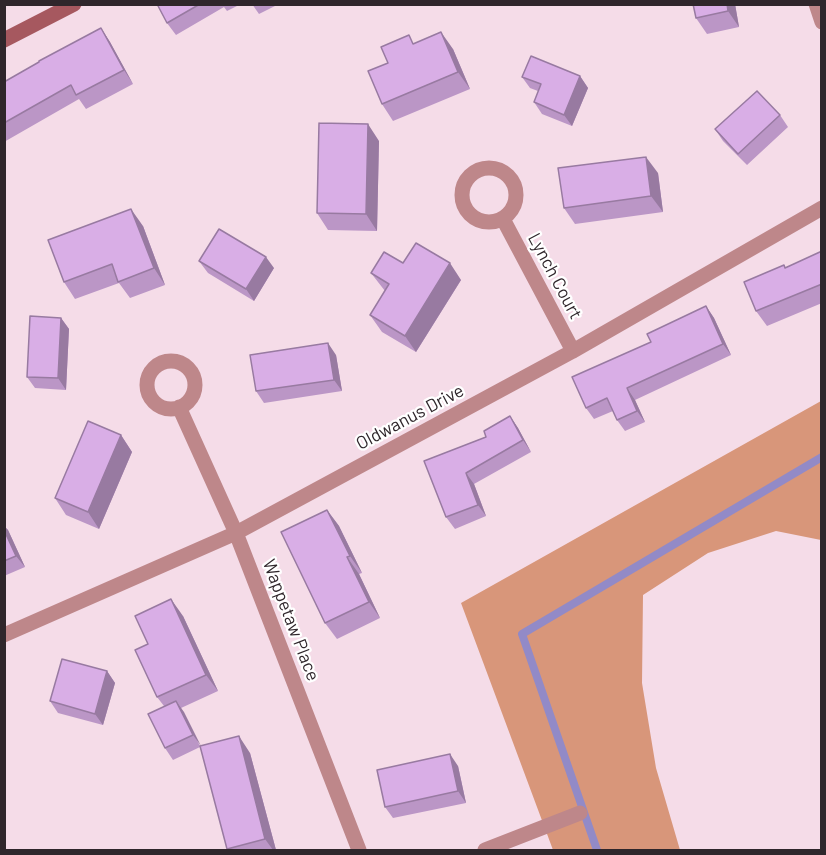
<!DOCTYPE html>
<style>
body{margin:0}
#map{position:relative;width:826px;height:855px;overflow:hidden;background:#f5dce8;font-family:Barlow,sans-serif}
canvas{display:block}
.frame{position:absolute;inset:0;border:6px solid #2f262b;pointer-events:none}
</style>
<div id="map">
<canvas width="826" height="855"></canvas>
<div class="frame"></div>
</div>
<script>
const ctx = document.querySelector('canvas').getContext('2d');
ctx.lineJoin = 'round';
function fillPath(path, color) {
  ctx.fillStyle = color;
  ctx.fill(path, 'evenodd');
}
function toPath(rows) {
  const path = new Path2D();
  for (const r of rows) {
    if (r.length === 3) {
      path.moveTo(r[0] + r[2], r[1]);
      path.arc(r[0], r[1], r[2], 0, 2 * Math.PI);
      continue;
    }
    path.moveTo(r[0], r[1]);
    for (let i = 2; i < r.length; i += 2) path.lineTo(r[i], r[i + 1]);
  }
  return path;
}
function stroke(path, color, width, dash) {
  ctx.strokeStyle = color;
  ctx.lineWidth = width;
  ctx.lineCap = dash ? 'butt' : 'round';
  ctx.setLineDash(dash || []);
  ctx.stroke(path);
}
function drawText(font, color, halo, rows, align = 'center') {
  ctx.font = font + ' Barlow,sans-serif';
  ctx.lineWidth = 4.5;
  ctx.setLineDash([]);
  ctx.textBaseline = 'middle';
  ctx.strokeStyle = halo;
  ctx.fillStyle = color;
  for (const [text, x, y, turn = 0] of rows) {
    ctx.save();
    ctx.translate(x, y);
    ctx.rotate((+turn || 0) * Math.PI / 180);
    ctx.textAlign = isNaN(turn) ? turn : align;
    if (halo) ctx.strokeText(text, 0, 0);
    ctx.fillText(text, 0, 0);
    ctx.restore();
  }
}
fillPath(toPath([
 [821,401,821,540,776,531,708,553,643,595,642,683,656,768,680,850,553,850,461,603]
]), '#d8967a');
stroke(toPath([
 [597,850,522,634,822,457]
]), '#928ac7', 8);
stroke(toPath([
 [816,4,822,22],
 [489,195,27],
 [503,219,573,351],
 [171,385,24],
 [179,407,236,533,359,850],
 [4,635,236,533,573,351,822,208],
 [485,850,580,813]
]), '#be878a', 15);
stroke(toPath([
 [4,40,74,4]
]), '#a6585f', 15);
fillPath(toPath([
 [157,4,241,4,227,11,224,7,176,35,167,23],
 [252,4,279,4,259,14],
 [735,4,739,27,707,34,696,18],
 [101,28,110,42,133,84,86,109,79,99,4,142,4,82],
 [415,43,453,49,470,89,393,121,382,104,388,63],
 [580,76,588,88,572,126,542,114,534,102,538,91,530,88,522,77],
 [780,115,788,127,747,165,723,141,715,129],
 [379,141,377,231,328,230,317,213],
 [658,173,663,212,575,224,564,208],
 [143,226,165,285,130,298,119,283,75,299,64,282],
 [822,251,822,303,767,326,756,311,784,265,786,268],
 [199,261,274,268,254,301,208,273],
 [403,263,461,280,416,352,382,332,370,315,385,291,371,273],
 [706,306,714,318,731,355,635,400,645,422,625,431,617,420,613,411,594,419,586,408,651,342],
 [61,318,69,329,66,390,35,388,27,377],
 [336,355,342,391,264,403,256,391],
 [510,416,518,428,531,452,474,484,486,516,455,529,446,517,424,461,486,437],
 [121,435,132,452,99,529,66,515,55,498],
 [327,510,339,526,362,573,359,574,380,618,337,639,325,623],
 [4,526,8,530,25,567,4,576],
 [183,616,218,691,181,708,200,746,250,753,276,850,228,850,200,747,173,760,165,748,164,706,157,697,148,644],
 [107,671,115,683,103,725,58,713,50,701],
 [458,766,466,803,393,818,385,807]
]), '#bb96c6');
fillPath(toPath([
 [727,4,735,4,739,27,728,11],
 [101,28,110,42,133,84,124,70],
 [441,32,453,49,470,89,458,72],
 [580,76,588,88,572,126,564,115],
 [368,124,379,141,377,231,366,214],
 [646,157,658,173,663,212,651,196],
 [131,209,143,226,165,285,154,268],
 [266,257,274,268,254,301,246,289],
 [450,263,461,280,416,352,405,336],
 [706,306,714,318,731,355,723,344],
 [61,318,69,329,66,390,58,378],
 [328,343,336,355,342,391,334,380],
 [627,388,635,400,645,422,637,411],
 [510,416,518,428,531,452,523,440],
 [121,435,132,452,99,529,88,512],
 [466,473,474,484,486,516,478,505],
 [327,510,339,526,362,573,350,556],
 [4,526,8,530,25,567,16,556,4,530],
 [347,557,359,574,380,618,369,602],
 [171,599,183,616,218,691,206,675],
 [107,671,115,683,103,725,95,714],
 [176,701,184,712,201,746,193,735],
 [239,736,250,753,276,850,273,850,265,839],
 [450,754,458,766,466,803,458,791]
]), '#987aa1');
const building = toPath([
 [157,4,200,4,167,23,157,4],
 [693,4,727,4,728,11,696,18,693,4],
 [101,28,124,70,76,95,71,85,4,123,4,82,39,62,39,61,101,28],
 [441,32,458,72,382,104,368,71,388,63,381,47,409,35,413,44,441,32],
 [531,56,580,76,564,115,534,102,541,84,522,77,531,56],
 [757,91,780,115,738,154,715,129,757,91],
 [319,123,368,124,366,214,317,213,319,123],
 [646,157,651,196,564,208,558,168,646,157],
 [131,209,154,268,118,282,112,264,64,282,48,240,131,209],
 [219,229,266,257,246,289,199,261,219,229],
 [416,243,450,263,405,336,370,315,389,284,371,273,384,252,403,263,416,243],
 [822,251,822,284,756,311,744,282,784,265,785,268,822,251],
 [706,306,723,344,627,388,637,411,617,420,607,398,586,408,572,377,651,342,647,334,706,306],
 [30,316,61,318,58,378,27,377,30,316],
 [328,343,334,380,256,391,250,355,328,343],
 [510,416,523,440,466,473,478,505,446,517,424,461,486,437,484,431,510,416],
 [88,421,121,435,88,512,55,498,88,421],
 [327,510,350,556,347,557,369,602,325,623,281,532,327,510],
 [4,530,16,556,4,561,4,530],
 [171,599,206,675,157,697,135,650,148,644,135,616,171,599],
 [62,659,107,671,95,714,50,701,62,659],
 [176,701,193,735,165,748,148,714,176,701],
 [239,736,265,839,227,849,200,746,239,736],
 [450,754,458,791,385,807,377,770,450,754]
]);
fillPath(building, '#d9aee6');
stroke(building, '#987aa1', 1.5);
drawText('18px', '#2f262b', '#fff', [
 ["Lynch Court",555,276,62],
 ["Oldwanus Drive",410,417,-28],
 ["Wappetaw Place",291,620,69]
]);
</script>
